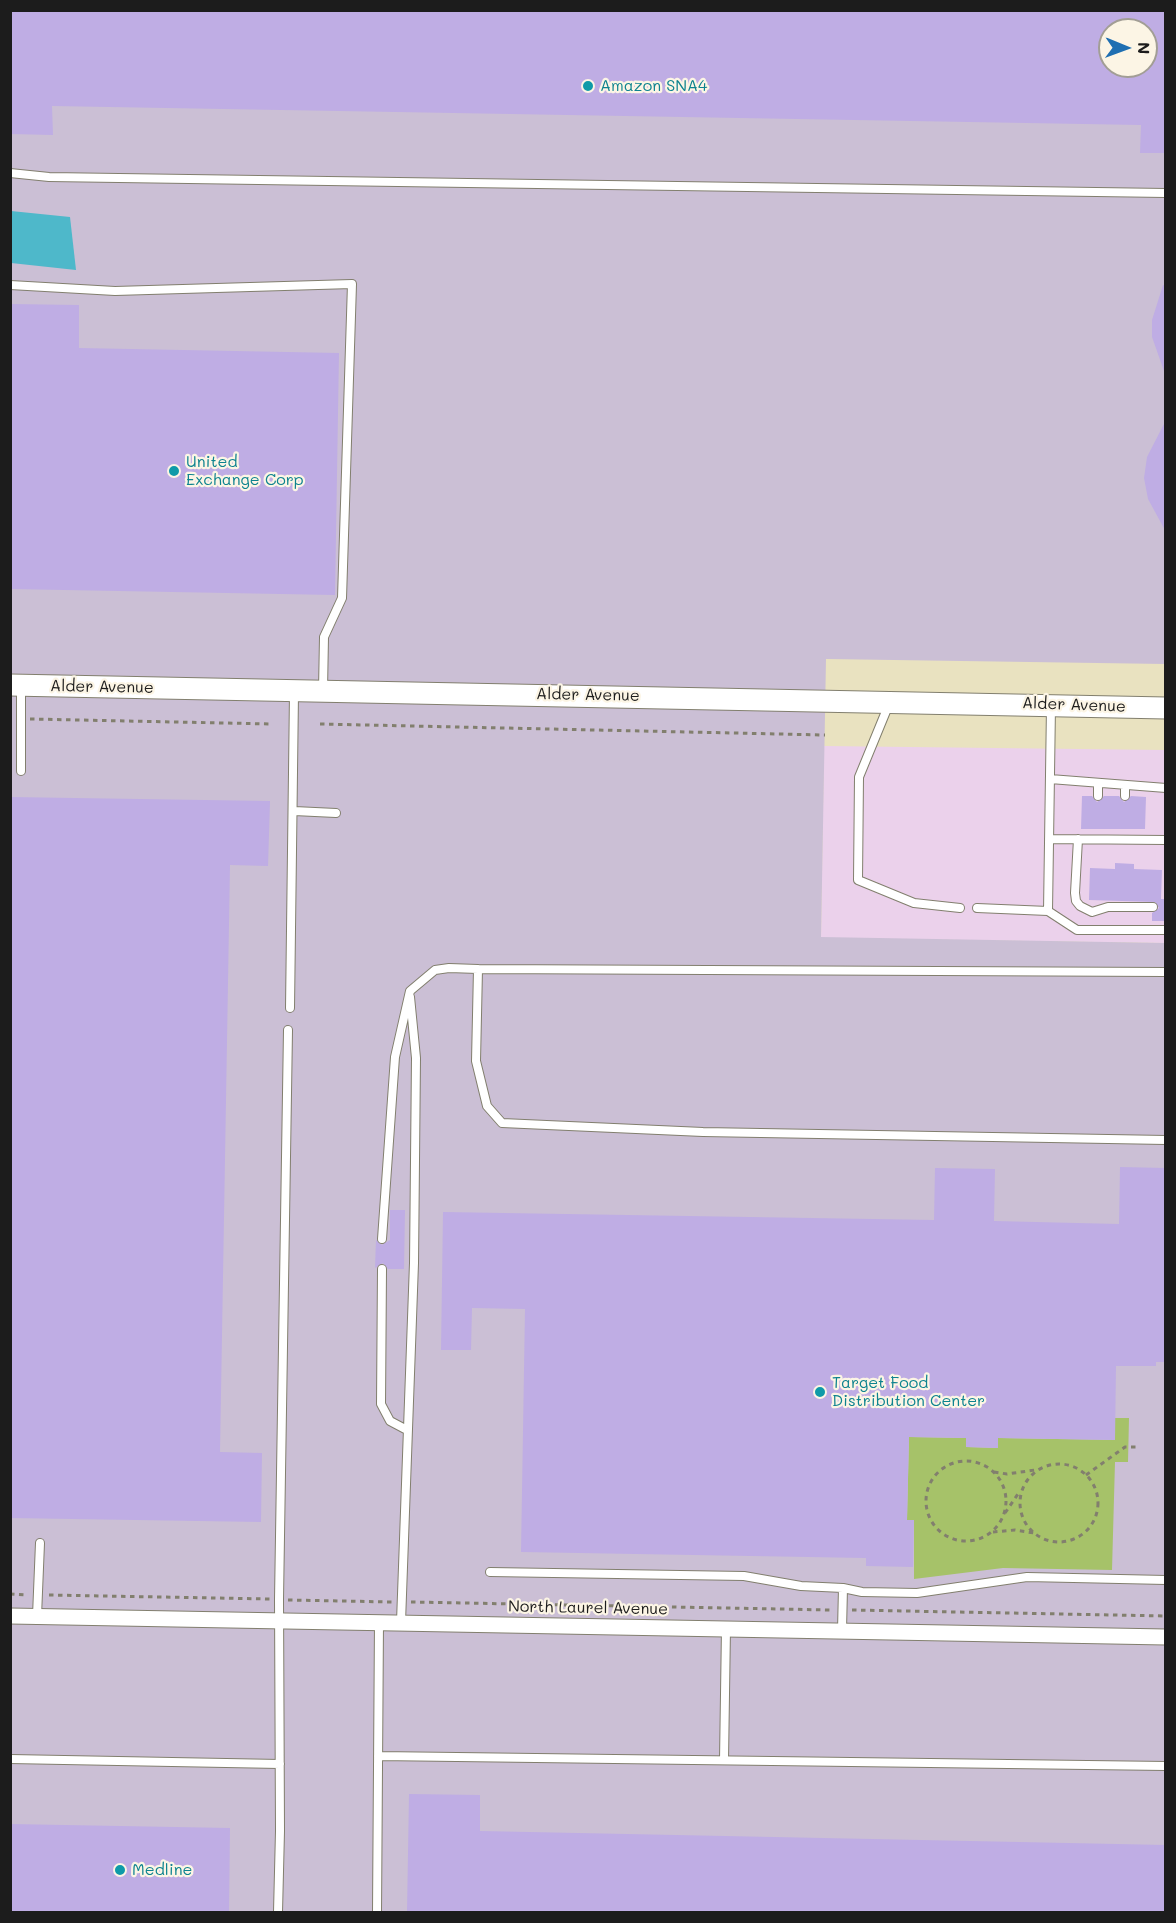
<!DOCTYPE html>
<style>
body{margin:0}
#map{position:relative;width:1176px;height:1923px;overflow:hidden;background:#e9e2c0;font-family:Mali,sans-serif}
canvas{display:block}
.frame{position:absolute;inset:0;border:12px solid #1c1c1c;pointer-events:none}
.north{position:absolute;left:1098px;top:18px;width:60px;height:60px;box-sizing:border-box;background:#fcf5e5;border:2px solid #a29e95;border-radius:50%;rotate:91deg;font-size:16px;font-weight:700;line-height:24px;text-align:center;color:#1c1c1c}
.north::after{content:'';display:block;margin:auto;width:21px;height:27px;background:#1f6fb2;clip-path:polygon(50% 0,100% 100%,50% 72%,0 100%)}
</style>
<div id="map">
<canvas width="1176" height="1923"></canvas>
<div class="frame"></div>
<div class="north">N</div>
</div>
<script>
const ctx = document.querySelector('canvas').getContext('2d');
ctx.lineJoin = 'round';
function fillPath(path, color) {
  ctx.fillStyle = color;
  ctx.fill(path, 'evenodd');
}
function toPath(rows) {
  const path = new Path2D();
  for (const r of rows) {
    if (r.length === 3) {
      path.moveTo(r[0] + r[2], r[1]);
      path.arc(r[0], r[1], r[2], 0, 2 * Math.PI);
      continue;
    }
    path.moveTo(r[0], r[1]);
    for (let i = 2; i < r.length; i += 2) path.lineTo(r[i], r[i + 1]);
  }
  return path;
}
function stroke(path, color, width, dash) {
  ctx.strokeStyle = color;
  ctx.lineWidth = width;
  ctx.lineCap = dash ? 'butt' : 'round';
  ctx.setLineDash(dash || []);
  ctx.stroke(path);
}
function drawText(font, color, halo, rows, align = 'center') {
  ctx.font = font + ' Mali,sans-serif';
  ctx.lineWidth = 4.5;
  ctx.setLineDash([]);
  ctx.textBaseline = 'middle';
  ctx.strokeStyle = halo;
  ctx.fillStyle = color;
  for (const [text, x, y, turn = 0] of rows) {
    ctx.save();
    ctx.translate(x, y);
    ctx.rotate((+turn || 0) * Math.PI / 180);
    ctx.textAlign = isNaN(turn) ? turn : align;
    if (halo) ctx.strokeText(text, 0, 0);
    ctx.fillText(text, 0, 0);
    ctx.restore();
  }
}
fillPath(toPath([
 [824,746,1165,750,1165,943,821,938]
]), '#ebd1eb');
fillPath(toPath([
 [11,11,1165,11,1165,664,826,659,821,937,1165,943,1165,1912,11,1912],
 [1110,30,1146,30,1146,66,1110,66]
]), '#cbbfd5');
fillPath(toPath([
 [1115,1418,1129,1418,1128,1462,1115,1462,1112,1570,1003,1568,914,1579,914,1521,907,1520,909,1437,966,1438,966,1447,997,1448,998,1438,1115,1440]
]), '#a6c269');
fillPath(toPath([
 [11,211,70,217,76,270,11,263]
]), '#4eb8ca');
fillPath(toPath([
 [10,10,1166,10,1166,153,1140,153,1141,125,52,106,53,135,10,134],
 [1110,30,1146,30,1146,66,1110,66],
 [1163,285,1166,286,1164,371,1152,337,1152,320],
 [10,304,79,305,79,348,339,353,335,595,10,589],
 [1166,420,1166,532,1148,499,1144,478,1147,457],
 [1082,796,1092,796,1097,802,1104,796,1119,796,1124,802,1131,796,1146,797,1145,829,1081,829],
 [10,797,270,801,268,866,230,865,220,1452,262,1453,261,1522,10,1518],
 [1115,863,1134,864,1134,869,1162,870,1161,899,1166,899,1166,921,1152,921,1152,913,1159,908,1155,902,1089,900,1090,868,1115,869],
 [1120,1167,1166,1168,1166,1362,1156,1362,1156,1366,1116,1366,1115,1440,998,1438,998,1448,966,1447,966,1438,909,1437,907,1520,914,1520,913,1567,866,1566,866,1558,521,1552,525,1309,472,1308,471,1350,441,1350,443,1212,934,1220,935,1168,995,1169,994,1221,1119,1224],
 [390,1210,405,1210,404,1269,388,1269,383,1263,375,1268,376,1240,382,1245,390,1240],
 [409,1794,480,1795,480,1831,1166,1845,1166,1912,407,1912],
 [10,1824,230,1828,229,1912,10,1912]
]), '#bfade4');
const service = toPath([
 [10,173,49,177,1166,193],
 [10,285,115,291,352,284,342,598,324,637,323,690],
 [889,704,859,777,858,880,914,903,960,908],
 [21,771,21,687],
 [1050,779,1166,788],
 [1125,785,1125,796],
 [1098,796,1098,783],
 [294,811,336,813],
 [1049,839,1166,840],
 [1078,839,1075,893,1076,901,1080,906,1092,912,1108,907,1153,907],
 [977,908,1048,911,1077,930,1166,930],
 [1048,911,1051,706],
 [478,969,1166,972],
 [290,1008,294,693],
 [382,1239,395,1057,410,991,435,970,449,968,478,969,476,1061,487,1106,502,1123,703,1132,1166,1140],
 [382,1269,381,1404,390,1421,407,1430],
 [490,1572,744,1576,801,1586,843,1588,862,1592,917,1593,1027,1577,1166,1580],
 [37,1616,40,1543],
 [401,1622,414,1263,416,1058,410,997],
 [842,1630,843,1588],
 [378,1756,1166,1766],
 [10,1759,280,1764],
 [724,1760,726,1628],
 [278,1912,280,1831,279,1599,288,1030],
 [377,1912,379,1622]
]);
const minor = toPath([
 [10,1616,1166,1637]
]);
const secondary = toPath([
 [10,685,1166,708]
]);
stroke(service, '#827f6e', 10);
stroke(minor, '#827f6e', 17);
stroke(secondary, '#827f6e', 23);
stroke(toPath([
 [30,719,272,724],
 [320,724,825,735],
 [966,1501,40],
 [1059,1503,39],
 [994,1472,1007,1474,1035,1470],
 [1086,1475,1125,1447,1138,1447],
 [1005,1513,1020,1491],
 [993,1532,1015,1530,1034,1533],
 [10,1594,27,1595],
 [49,1595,270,1599],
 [288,1600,393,1602],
 [411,1602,831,1610],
 [852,1610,1166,1616]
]), '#827f6e', 3, [4.5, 4.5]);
stroke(service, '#fff', 8);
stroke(minor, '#fff', 15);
stroke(secondary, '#fff', 21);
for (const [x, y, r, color] of [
 [588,86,6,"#0f9aa8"],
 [174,471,6,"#0f9aa8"],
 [820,1392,6,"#0f9aa8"],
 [120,1870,6,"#0f9aa8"]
]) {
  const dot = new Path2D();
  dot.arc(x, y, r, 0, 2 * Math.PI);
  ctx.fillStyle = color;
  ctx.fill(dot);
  stroke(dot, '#fcf5e5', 2);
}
drawText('16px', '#0d838f', '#fcf5e5', [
 ["Amazon SNA4",600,86],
 ["United",186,462],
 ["Exchange Corp",186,480],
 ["Target Food",832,1383],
 ["Distribution Center",832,1401],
 ["Medline",132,1870]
], 'left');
drawText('16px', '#1c1c1c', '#fcf5e5', [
 ["Alder Avenue",102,687,1],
 ["Alder Avenue",588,695,1],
 ["Alder Avenue",1074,705,2],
 ["North Laurel Avenue",588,1608,1]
]);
</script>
